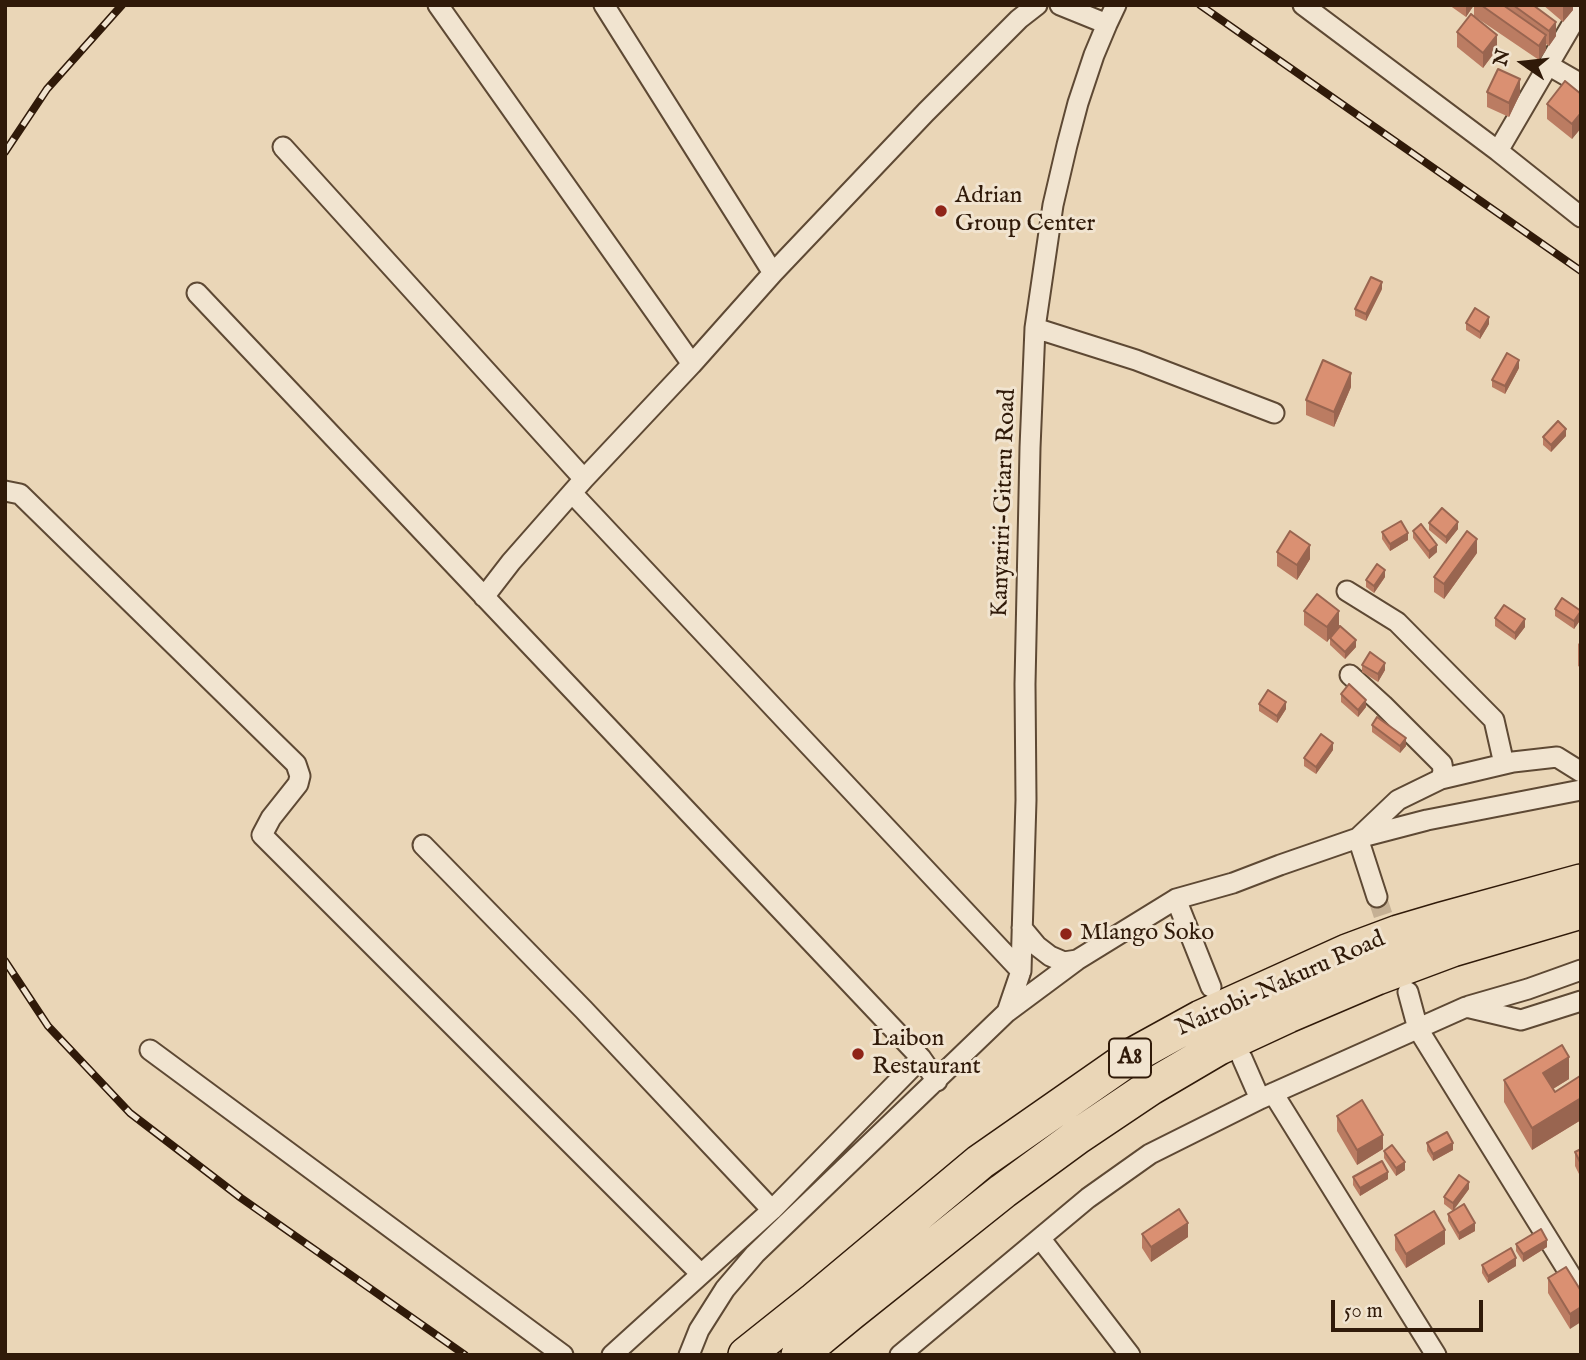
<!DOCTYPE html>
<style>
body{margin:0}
#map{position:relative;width:1586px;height:1360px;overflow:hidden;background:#ead6b7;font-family:"IM FELL English",serif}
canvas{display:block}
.frame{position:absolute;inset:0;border:7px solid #301a09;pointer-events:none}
.north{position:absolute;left:1488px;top:28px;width:70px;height:70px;-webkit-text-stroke:5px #f1e4d0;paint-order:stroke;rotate:284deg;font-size:19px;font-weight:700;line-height:28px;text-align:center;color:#301a09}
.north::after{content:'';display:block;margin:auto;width:24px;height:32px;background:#301a09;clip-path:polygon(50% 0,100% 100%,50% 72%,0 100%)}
.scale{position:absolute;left:1331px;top:1300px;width:152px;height:32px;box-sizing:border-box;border:4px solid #301a09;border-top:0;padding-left:9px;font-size:21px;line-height:24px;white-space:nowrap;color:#301a09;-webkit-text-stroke:5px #f1e4d0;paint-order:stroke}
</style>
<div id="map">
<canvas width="1586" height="1360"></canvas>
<div class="frame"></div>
<div class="north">N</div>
<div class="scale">50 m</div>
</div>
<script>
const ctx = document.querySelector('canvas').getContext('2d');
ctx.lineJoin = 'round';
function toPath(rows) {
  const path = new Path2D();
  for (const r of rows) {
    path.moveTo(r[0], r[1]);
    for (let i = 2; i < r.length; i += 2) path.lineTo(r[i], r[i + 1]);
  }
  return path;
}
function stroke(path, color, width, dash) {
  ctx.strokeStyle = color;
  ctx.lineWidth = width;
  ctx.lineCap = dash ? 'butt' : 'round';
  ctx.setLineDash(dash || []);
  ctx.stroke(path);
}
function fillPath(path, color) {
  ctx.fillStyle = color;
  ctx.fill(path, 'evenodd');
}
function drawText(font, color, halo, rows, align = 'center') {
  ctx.font = font + ' "IM FELL English",serif';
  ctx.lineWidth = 6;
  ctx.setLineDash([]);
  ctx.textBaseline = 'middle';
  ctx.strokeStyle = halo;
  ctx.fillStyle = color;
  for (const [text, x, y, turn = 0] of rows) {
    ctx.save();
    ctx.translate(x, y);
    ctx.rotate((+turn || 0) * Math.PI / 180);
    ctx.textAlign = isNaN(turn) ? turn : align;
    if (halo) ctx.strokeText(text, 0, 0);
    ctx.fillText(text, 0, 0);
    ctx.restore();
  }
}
stroke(toPath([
 [1377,897,1392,942]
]), '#c5b094', 19, [19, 10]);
const street = toPath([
 [438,5,692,364],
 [604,5,773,273],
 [1060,5,1107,24],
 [1303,5,1498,151,1581,217],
 [1548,65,1581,84],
 [283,147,584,479],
 [1498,151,1581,9],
 [197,293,921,1058,937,1081],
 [1035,328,1136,360,1274,413],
 [5,491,20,494,296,764,300,776,298,784,271,818,262,835,701,1274],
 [572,493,1021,971],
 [1347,591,1397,622,1494,720,1504,764],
 [484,597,511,562,584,479,692,364,773,273,926,112,1019,19,1037,5],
 [1350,675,1383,705,1442,764,1443,771,1441,779],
 [1359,837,1398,800,1441,779,1513,762,1557,757,1581,772],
 [1358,838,1377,897],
 [423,845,584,1010,772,1210],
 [1176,899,1211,987],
 [1022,928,1037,946,1050,956,1064,962,1077,960],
 [1408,992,1418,1029,1581,1292],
 [1469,1006,1528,989,1581,970],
 [1007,1012,1021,971,1026,800,1025,684,1030,448,1035,328,1053,205,1067,145,1078,103,1094,55,1107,24,1116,5],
 [150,1050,563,1355],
 [1242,1058,1260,1099,1466,1007,1521,1020,1581,1001],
 [1273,1093,1436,1355],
 [1040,1238,1130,1355],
 [612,1355,772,1210,921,1058],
 [689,1355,699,1330,725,1289,755,1254,1007,1012,1077,960,1176,899,1233,883,1280,865,1358,838,1427,820,1581,790],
 [900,1355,1088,1198,1150,1154,1260,1099]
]);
const highway = toPath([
 [746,1355,815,1300,980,1162,1132,1056,1201,1018,1347,952,1398,933,1442,920,1581,882],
 [799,1355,850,1313,1003,1191,1078,1136,1151,1087,1219,1047,1288,1015,1377,977,1452,949,1581,911]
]);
stroke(street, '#5e4934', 23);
stroke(highway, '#301a09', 38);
stroke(street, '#f1e4d0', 19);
stroke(highway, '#ead6b7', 35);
const rail = toPath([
 [1200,5,1581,271],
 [5,152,47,89,122,5],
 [5,961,48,1026,130,1113,241,1198,465,1355]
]);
stroke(rail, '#301a09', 8);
stroke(rail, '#f1e4d0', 5, [16]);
fillPath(toPath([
 [1449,5,1474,5,1466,17],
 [1474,5,1533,5,1556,36,1549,46,1546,44,1546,50,1539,60,1474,16],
 [1543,5,1573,5,1573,10,1563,22],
 [1457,32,1497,49,1483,68,1457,47],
 [1487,92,1520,94,1509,117,1487,107],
 [1581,94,1581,128,1572,139,1547,119,1547,104],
 [1382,289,1366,321,1355,316,1355,309],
 [1466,323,1489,324,1480,339,1466,330],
 [1519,368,1505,394,1492,387,1492,380],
 [1351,387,1334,427,1306,415,1306,400],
 [1566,436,1551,452,1543,445,1543,437],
 [1429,523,1458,529,1446,544,1429,530],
 [1413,531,1437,552,1429,559,1413,538],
 [1382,532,1408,540,1390,551,1382,539],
 [1277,552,1310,559,1297,580,1277,566],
 [1477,553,1444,599,1434,592,1434,577],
 [1385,577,1374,593,1366,587,1366,580],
 [1555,609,1581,611,1581,619,1574,629,1555,616],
 [1304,611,1339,626,1331,636,1356,647,1345,659,1330,645,1330,638,1327,642,1304,625],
 [1495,618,1525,627,1515,640,1495,626],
 [1581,641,1581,668,1578,666,1578,644],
 [1362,665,1385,670,1378,682,1362,672],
 [1341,694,1366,707,1358,717,1341,702],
 [1259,704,1286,709,1277,723,1259,711],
 [1372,725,1406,746,1400,753,1372,732],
 [1333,750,1316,774,1304,766,1304,758],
 [1581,1078,1581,1120,1532,1150,1504,1102,1504,1080,1569,1079,1553,1089,1555,1092],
 [1337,1116,1383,1149,1357,1165,1337,1131],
 [1427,1143,1453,1150,1433,1161,1427,1151],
 [1581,1149,1581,1178,1575,1166,1575,1152],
 [1384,1151,1405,1170,1396,1176,1384,1158],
 [1353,1177,1388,1179,1360,1196,1353,1185],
 [1469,1189,1453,1210,1475,1231,1459,1240,1448,1221,1448,1214,1453,1211,1444,1204,1444,1197],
 [1142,1234,1188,1237,1151,1262,1142,1248],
 [1395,1235,1445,1244,1406,1268,1395,1250],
 [1516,1244,1547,1247,1523,1262,1516,1251],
 [1482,1265,1516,1266,1488,1283,1482,1273],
 [1548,1278,1581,1291,1570,1329,1548,1293]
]), '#bb7c62');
fillPath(toPath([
 [1466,5,1474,5,1466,17],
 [1564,5,1573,5,1573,10,1563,22,1563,7],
 [1556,22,1556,36,1549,46,1549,31],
 [1497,35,1497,49,1483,68,1483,53],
 [1546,35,1546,50,1539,60,1539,46],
 [1520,79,1520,94,1509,117,1509,103],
 [1581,113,1581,128,1572,139,1572,124],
 [1382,282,1382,289,1366,321,1366,314],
 [1489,317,1489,324,1480,339,1480,332],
 [1519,360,1519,368,1505,394,1505,386],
 [1351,373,1351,387,1334,427,1334,412],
 [1566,429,1566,436,1551,452,1551,445],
 [1458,522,1458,529,1446,544,1446,537],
 [1408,533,1408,540,1390,551,1390,544],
 [1477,539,1477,553,1444,599,1444,584],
 [1310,545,1310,559,1297,580,1297,565],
 [1437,545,1437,552,1429,559,1429,551],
 [1385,570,1385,577,1374,593,1374,586],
 [1339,611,1339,626,1327,642,1327,627],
 [1581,612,1581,619,1574,629,1574,621],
 [1525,619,1525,627,1515,640,1515,633],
 [1356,640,1356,647,1345,659,1345,652],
 [1385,663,1385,670,1378,682,1378,674],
 [1366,700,1366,707,1358,717,1358,710],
 [1286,702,1286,709,1277,723,1277,716],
 [1406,738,1406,746,1400,753,1400,746],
 [1333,743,1333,750,1316,774,1316,767],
 [1569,1057,1569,1079,1543,1095,1543,1073],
 [1581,1098,1581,1120,1532,1150,1532,1128],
 [1383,1135,1383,1149,1357,1165,1357,1150],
 [1453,1143,1453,1150,1433,1161,1433,1154],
 [1405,1162,1405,1170,1396,1176,1396,1168],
 [1388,1172,1388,1179,1360,1196,1360,1188],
 [1469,1182,1469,1189,1453,1211,1453,1203],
 [1188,1223,1188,1237,1151,1262,1151,1247],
 [1475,1223,1475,1231,1459,1240,1459,1233],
 [1445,1230,1445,1244,1406,1268,1406,1254],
 [1547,1240,1547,1247,1523,1262,1523,1254],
 [1516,1258,1516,1266,1488,1283,1488,1276],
 [1581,1307,1581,1322,1570,1329,1570,1314]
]), '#996550');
const building = toPath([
 [1481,5,1503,5,1546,35,1539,46,1481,5],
 [1513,5,1533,5,1556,22,1549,31,1513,5],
 [1471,14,1497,35,1483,53,1457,32,1471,14],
 [1498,69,1520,79,1509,103,1487,92,1498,69],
 [1565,81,1581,94,1581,113,1572,124,1547,104,1565,81],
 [1371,277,1382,282,1366,314,1355,309,1371,277],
 [1475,308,1489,317,1480,332,1466,323,1475,308],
 [1507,353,1519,360,1505,386,1492,380,1507,353],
 [1323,360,1351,373,1334,412,1306,400,1323,360],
 [1558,421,1566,429,1551,445,1543,437,1558,421],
 [1442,508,1458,522,1446,537,1429,523,1442,508],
 [1401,521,1408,533,1390,544,1382,532,1401,521],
 [1421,524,1437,545,1429,551,1413,531,1421,524],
 [1290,531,1310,545,1297,565,1277,552,1290,531],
 [1467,531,1477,539,1444,584,1434,577,1467,531],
 [1377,564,1385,570,1374,586,1366,580,1377,564],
 [1317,594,1339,611,1327,627,1304,611,1317,594],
 [1562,598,1581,611,1574,621,1555,609,1562,598],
 [1504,605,1525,619,1515,633,1495,618,1504,605],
 [1340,626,1356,640,1345,652,1330,638,1340,626],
 [1370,652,1385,663,1378,674,1362,665,1370,652],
 [1349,684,1366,700,1358,710,1341,694,1349,684],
 [1268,690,1286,702,1277,716,1259,704,1268,690],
 [1377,717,1406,738,1400,746,1372,725,1377,717],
 [1321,734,1333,743,1316,767,1304,758,1321,734],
 [1562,1045,1569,1057,1543,1073,1555,1092,1580,1076,1581,1098,1532,1128,1504,1080,1562,1045],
 [1362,1100,1383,1135,1357,1150,1337,1116,1362,1100],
 [1447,1132,1453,1143,1433,1154,1427,1143,1447,1132],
 [1392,1145,1405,1162,1396,1168,1384,1151,1392,1145],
 [1581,1149,1581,1164,1575,1152,1581,1149],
 [1382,1161,1388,1172,1360,1188,1353,1177,1382,1161],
 [1459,1175,1469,1182,1453,1203,1444,1197,1459,1175],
 [1464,1204,1475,1223,1459,1233,1448,1214,1464,1204],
 [1179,1209,1188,1223,1151,1247,1142,1234,1179,1209],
 [1434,1211,1445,1230,1406,1254,1395,1235,1434,1211],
 [1541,1229,1547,1240,1523,1254,1516,1244,1541,1229],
 [1511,1248,1516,1258,1488,1276,1482,1265,1511,1248],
 [1566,1267,1581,1291,1581,1307,1570,1314,1548,1278,1566,1267]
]);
fillPath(building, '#da9072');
stroke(building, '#996550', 2);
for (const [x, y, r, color] of [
 [941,211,7,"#8f2418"],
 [1066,934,7,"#8f2418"],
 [858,1054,7,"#8f2418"]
]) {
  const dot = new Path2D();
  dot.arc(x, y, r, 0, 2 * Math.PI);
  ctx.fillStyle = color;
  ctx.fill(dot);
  stroke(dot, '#f1e4d0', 2.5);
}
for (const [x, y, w] of [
 [1130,1058,42]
]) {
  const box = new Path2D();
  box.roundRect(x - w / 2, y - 19.5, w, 39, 5);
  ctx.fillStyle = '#f1e4d0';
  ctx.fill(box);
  stroke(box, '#301a09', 2);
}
drawText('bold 23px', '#301a09', null, [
 ["A8",1130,1058]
]);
drawText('24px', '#301a09', '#f1e4d0', [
 ["Adrian",955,197],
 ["Group Center",955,225],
 ["Mlango Soko",1080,934],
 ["Laibon",872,1040],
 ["Restaurant",872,1068]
], 'left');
drawText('24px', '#301a09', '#f1e4d0', [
 ["Kanyariri-Gitaru Road",1005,503,-88],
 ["Nairobi-Nakuru Road",1281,985,-24]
]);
</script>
